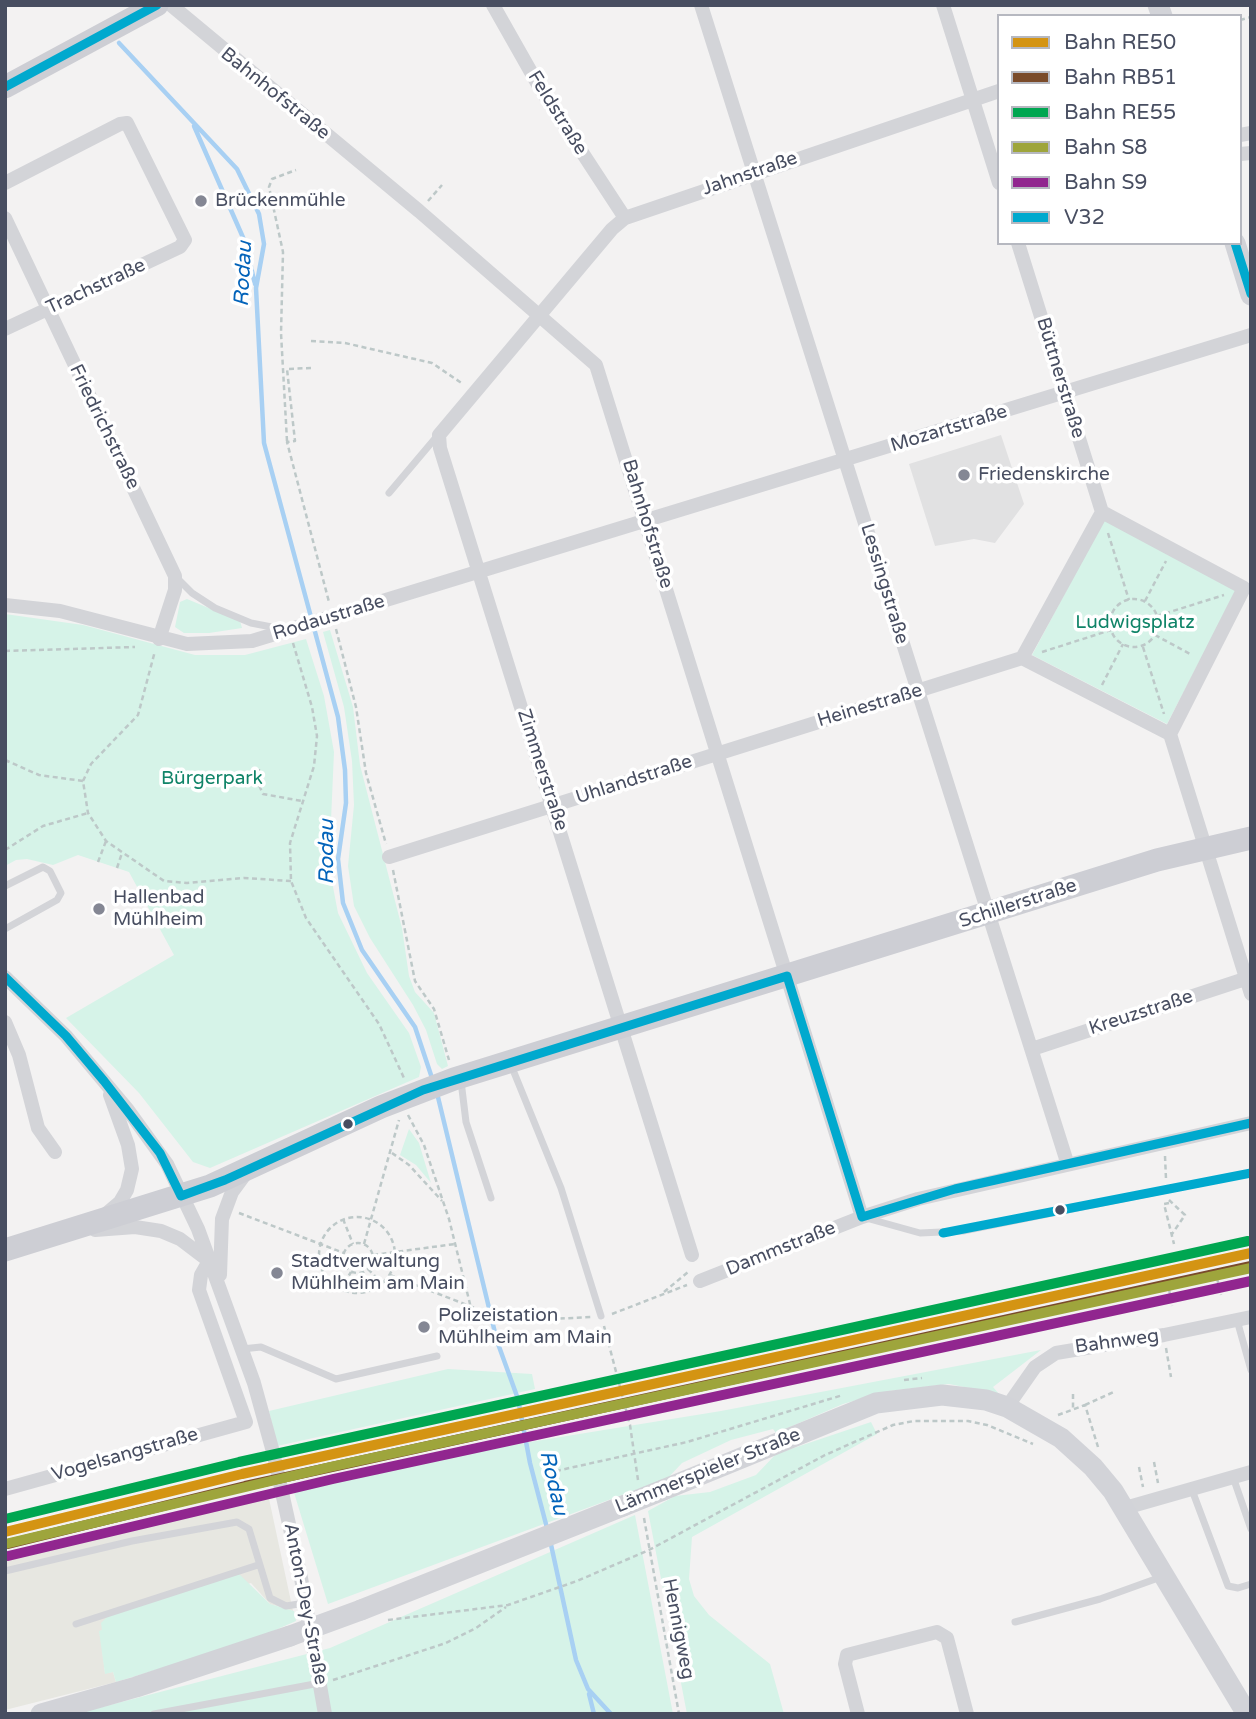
<!DOCTYPE html>
<meta charset="utf-8">
<style>
body{margin:0}
#map{position:relative;width:1256px;height:1719px;overflow:hidden;background:#f3f2f2;font-family:"Varela Round",sans-serif}
canvas{display:block}
.frame{position:absolute;inset:0;border:7px solid #484e61;pointer-events:none}
.legend{position:absolute;left:997px;top:14px;width:245px;height:231px;box-sizing:border-box;background:#fff;border:2px solid #b6b8c0;margin:0;padding:9px 12px;list-style:none;font-size:21px;color:#484e61}
.legend li{display:flex;align-items:center;gap:14px;height:35px}
.legend b{width:35px;border:2px solid #b6b8c0}
</style>
<div id="map">
<canvas width="1256" height="1719"></canvas>
<div class="frame"></div>
<ul class="legend">
<li><b style="height:9px;background:#d49413"></b>Bahn RE50</li>
<li><b style="height:9px;background:#7a4b2a"></b>Bahn RB51</li>
<li><b style="height:9px;background:#00a651"></b>Bahn RE55</li>
<li><b style="height:9px;background:#9ea53c"></b>Bahn S8</li>
<li><b style="height:9px;background:#91268f"></b>Bahn S9</li>
<li><b style="height:9px;background:#00a9ce"></b>V32</li>
</ul>
</div>
<script>
const ctx = document.querySelector('canvas').getContext('2d');
ctx.lineJoin = 'round';
function fillPath(path, color) {
  ctx.fillStyle = color;
  ctx.fill(path, 'evenodd');
}
function toPath(rows) {
  const path = new Path2D();
  for (const r of rows) {
    if (r.length === 3) {
      path.moveTo(r[0] + r[2], r[1]);
      path.arc(r[0], r[1], r[2], 0, 2 * Math.PI);
      continue;
    }
    path.moveTo(r[0], r[1]);
    for (let i = 2; i < r.length; i += 2) path.lineTo(r[i], r[i + 1]);
  }
  return path;
}
function stroke(path, color, width, dash) {
  ctx.strokeStyle = color;
  ctx.lineWidth = width;
  ctx.lineCap = dash ? 'butt' : 'round';
  ctx.setLineDash(dash || []);
  ctx.stroke(path);
}
function drawText(font, color, halo, rows, align = 'center') {
  ctx.font = font + ' "Varela Round",sans-serif';
  ctx.lineWidth = 7;
  ctx.setLineDash([]);
  ctx.textBaseline = 'middle';
  ctx.strokeStyle = halo;
  ctx.fillStyle = color;
  for (const [text, x, y, turn = 0] of rows) {
    ctx.save();
    ctx.translate(x, y);
    ctx.rotate((+turn || 0) * Math.PI / 180);
    ctx.textAlign = isNaN(turn) ? turn : align;
    if (halo) ctx.strokeText(text, 0, 0);
    ctx.fillText(text, 0, 0);
    ctx.restore();
  }
}
fillPath(toPath([
 [268,1494,293,1611,270,1604,251,1583,100,1631,105,1673,113,1672,116,1682,5,1710,5,1553]
]), '#e7e7e1');
fillPath(toPath([
 [1001,435,1024,504,995,543,974,539,935,546,909,464]
]), '#e1e1e2');
fillPath(toPath([
 [1104,520,1236,591,1167,724,1032,655],
 [187,599,240,621,242,628,209,633,184,633,175,627,180,602],
 [5,614,83,625,195,655,245,655,306,639,324,696,334,752,329,866,338,913,367,973,409,1033,421,1067,419,1077,210,1168,193,1162,139,1093,66,1018,174,955,129,872,78,855,53,865,27,859,16,860,5,866],
 [330,630,353,707,360,765,402,928,409,976,415,992,434,1013,448,1066,442,1069,437,1064,426,1030,413,1005,370,938,354,906,348,866,354,805,352,761,344,707,323,632],
 [409,1129,419,1143,431,1183,416,1165,400,1155],
 [1041,1350,993,1387,999,1394,949,1384,889,1391,843,1404,776,1433,773,1429,731,1440,682,1463,668,1478,328,1604,292,1486,530,1442,721,1411],
 [448,1369,532,1374,535,1389,277,1446,269,1411],
 [871,1422,877,1434,692,1537,689,1579,694,1596,709,1615,770,1664,784,1714,687,1714,648,1511,675,1496,710,1492,756,1475,776,1454],
 [635,1515,673,1714,75,1714,330,1648],
 [238,1573,270,1604,294,1611,296,1621,248,1642,116,1682,113,1672,105,1674,99,1631,102,1630,101,1623,109,1615]
]), '#d6f3e8');
stroke(toPath([
 [119,43,237,169,259,214,264,244,256,288,264,443,338,717,345,770,346,803,338,859,343,903,362,950,415,1027,433,1081],
 [194,126,245,242,255,284],
 [437,1093,497,1341,518,1399,530,1463,547,1528],
 [550,1540,576,1660,588,1689,611,1714],
 [589,1694,594,1714]
]), '#a8d0f3', 4.5);
stroke(toPath([
 [1240,20,1251,17],
 [428,201,442,185],
 [311,341,345,343,432,363,463,384],
 [311,368,287,369,295,441,287,442,329,602],
 [287,441,281,333,283,252,269,187,272,179,296,170],
 [1108,533,1129,600],
 [1134,623,24],
 [1145,601,1166,561],
 [1157,616,1224,595],
 [336,629,356,707,366,773,386,844],
 [1155,635,1192,655],
 [293,643,312,707,317,736,314,766,290,843,291,881,306,918,379,1024,404,1078],
 [1143,647,1164,714],
 [5,651,135,647],
 [1042,652,1111,630],
 [1102,685,1123,644],
 [5,760,39,775,83,781,88,813,106,841,164,881,187,883,244,878,291,881],
 [259,769,258,783,263,794,302,801],
 [83,781,91,764,138,715,155,651],
 [5,850,43,826,88,813],
 [98,862,106,841],
 [117,868,122,853],
 [393,870,415,981,434,1009,449,1060],
 [408,1115,424,1145,449,1219,471,1308],
 [392,1153,409,1165,442,1201],
 [1165,1156,1166,1179],
 [1169,1200,1185,1215,1172,1234],
 [1169,1203,1164,1204,1174,1244],
 [239,1213,344,1253],
 [357,1255,38],
 [343,1219,353,1244],
 [358,1258,15],
 [364,1244,399,1120],
 [373,1255,455,1244],
 [368,1269,383,1284],
 [390,1275,508,1321,592,1317],
 [1217,1278,1221,1295],
 [1169,1289,1172,1306],
 [340,1290,351,1272],
 [664,1292,688,1272],
 [1191,1293,1219,1287],
 [612,1314,687,1285],
 [604,1326,630,1425,638,1480],
 [1166,1348,1171,1377],
 [904,1380,922,1378],
 [1073,1394,1073,1410],
 [1085,1405,1116,1391],
 [1058,1415,1085,1405,1098,1447],
 [1154,1462,1158,1483],
 [1139,1467,1143,1487],
 [556,1471,687,1442,843,1395],
 [644,1518,679,1714],
 [388,1620,508,1605,577,1581,649,1550,825,1455,893,1425,914,1421,968,1421,987,1425,1033,1444],
 [333,1680,446,1643,476,1628,506,1607]
]), '#bdc8c8', 2.5, [5, 3.5]);
stroke(toPath([
 [389,493,438,435],
 [176,577,192,593,215,608,251,623,282,629],
 [5,886,43,867,50,871,61,893,57,900,5,929],
 [511,1065,561,1188,601,1316],
 [461,1081,466,1122,491,1198],
 [866,1218,920,1233,963,1231,1251,1173],
 [1237,1320,1251,1370],
 [242,1349,261,1347,336,1379,437,1356],
 [1233,1477,1251,1529],
 [1192,1490,1228,1586,1238,1588,1251,1584],
 [5,1571,132,1541,237,1522,249,1529,270,1598,286,1606,305,1603],
 [1015,1622,1100,1599,1161,1577],
 [76,1624,258,1565],
 [154,1714,320,1683]
]), '#d3d4d8', 7);
stroke(toPath([
 [171,5,419,211,596,365,862,1217],
 [493,5,540,88,625,218],
 [701,5,1067,1162],
 [943,5,999,183],
 [1240,135,1251,133],
 [1240,154,1251,153],
 [5,183,120,124,127,123,185,240,180,247,5,329],
 [5,218,175,576,175,590,159,639],
 [1018,243,1102,512],
 [1102,512,1244,588,1170,734,1022,658,1102,512],
 [5,605,60,611,187,644,252,641,1251,335],
 [1170,734,1251,994],
 [389,857,1022,658],
 [5,977,66,1036,128,1110,167,1164,198,1229,254,1383,273,1452,301,1578,325,1714],
 [5,1022,19,1055,38,1128,55,1152],
 [1032,1049,1251,977],
 [107,1213,120,1202,127,1190,132,1169,128,1145,110,1095],
 [692,1255,440,448,439,435,612,229,625,218,999,91],
 [220,1275,222,1219,232,1192,246,1173],
 [700,1281,862,1217,918,1199,1251,1123],
 [1007,1407,1035,1367,1056,1353,1164,1335,1251,1317],
 [5,1489,246,1422,199,1290,201,1275,209,1261,180,1239,161,1231,135,1227,95,1230],
 [1125,1508,1251,1472],
 [858,1714,845,1664,847,1655,937,1632,947,1638,967,1714]
]), '#d3d4d8', 14);
stroke(toPath([
 [1158,5,1162,16],
 [1235,243,1251,295],
 [663,1490,876,1403,942,1395,986,1400,1007,1407,1061,1438,1093,1467,1113,1491,1247,1714],
 [361,1610,623,1506],
 [41,1714,136,1687,290,1636]
]), '#d2d3d8', 21);
stroke(toPath([
 [5,87,157,5],
 [5,1250,210,1186,381,1107,454,1079,1157,860,1251,838]
]), '#cdced4', 23);
stroke(toPath([
 [623,1506,663,1490],
 [290,1636,361,1610]
]), '#d2d3d8', 21);
stroke(toPath([
 [5,87,157,5],
 [1235,243,1251,294],
 [5,977,66,1036,104,1081,160,1153,181,1196,225,1180,423,1090,787,976,862,1217],
 [862,1217,955,1189,1251,1123],
 [943,1233,1251,1173]
]), '#00a9ce', 9);
stroke(toPath([
 [5,1532,242,1474,1251,1253]
]), '#d49413', 10);
stroke(toPath([
 [8,1544,245,1486,1251,1266]
]), '#7a4b2a', 10);
stroke(toPath([
 [5,1519,239,1462,1248,1241]
]), '#00a651', 10);
stroke(toPath([
 [5,1544,330,1467,1251,1268]
]), '#9ea53c', 10);
stroke(toPath([
 [8,1556,333,1479,1251,1281]
]), '#91268f', 10);
for (const [x, y, r, color] of [
 [201,201,7,"#848794"],
 [964,475,7,"#848794"],
 [99,909,7,"#848794"],
 [348,1124,6,"#484e61"],
 [1060,1210,6,"#484e61"],
 [277,1273,7,"#848794"],
 [424,1327,7,"#848794"]
]) {
  const dot = new Path2D();
  dot.arc(x, y, r, 0, 2 * Math.PI);
  ctx.fillStyle = color;
  ctx.fill(dot);
  stroke(dot, '#fff', 2.5);
}
drawText('19px', '#484e61', '#fff', [
 ["Bahnhofstraße",275,94,39],
 ["Feldstraße",557,113,58],
 ["Jahnstraße",750,174,-19],
 ["Trachstraße",96,287,-25],
 ["Büttnerstraße",1060,378,73],
 ["Friedrichstraße",104,427,64],
 ["Mozartstraße",949,429,-17],
 ["Bahnhofstraße",647,524,73],
 ["Lessingstraße",884,584,73],
 ["Rodaustraße",329,618,-17],
 ["Heinestraße",870,706,-17],
 ["Zimmerstraße",542,770,72],
 ["Uhlandstraße",634,780,-18],
 ["Schillerstraße",1018,904,-18],
 ["Kreuzstraße",1141,1013,-18],
 ["Dammstraße",781,1249,-22],
 ["Bahnweg",1117,1342,-8],
 ["Vogelsangstraße",125,1455,-16],
 ["Lämmerspieler Straße",708,1471,-22],
 ["Anton-Dey-Straße",305,1604,79],
 ["Hennigweg",678,1629,79]
]);
drawText('19px', '#484e61', '#fff', [
 ["Brückenmühle",215,201],
 ["Friedenskirche",978,475],
 ["Hallenbad",113,898],
 ["Mühlheim",113,920],
 ["Stadtverwaltung",291,1262],
 ["Mühlheim am Main",291,1284],
 ["Polizeistation",438,1316],
 ["Mühlheim am Main",438,1338]
], 'left');
drawText('19px', '#108468', '#fff', [
 ["Ludwigsplatz",1135,623],
 ["Bürgerpark",212,779]
]);
drawText('italic 21px', '#0263ba', '#fff', [
 ["Rodau",244,274,-87],
 ["Rodau",327,852,-90],
 ["Rodau",553,1483,77]
]);
</script>
